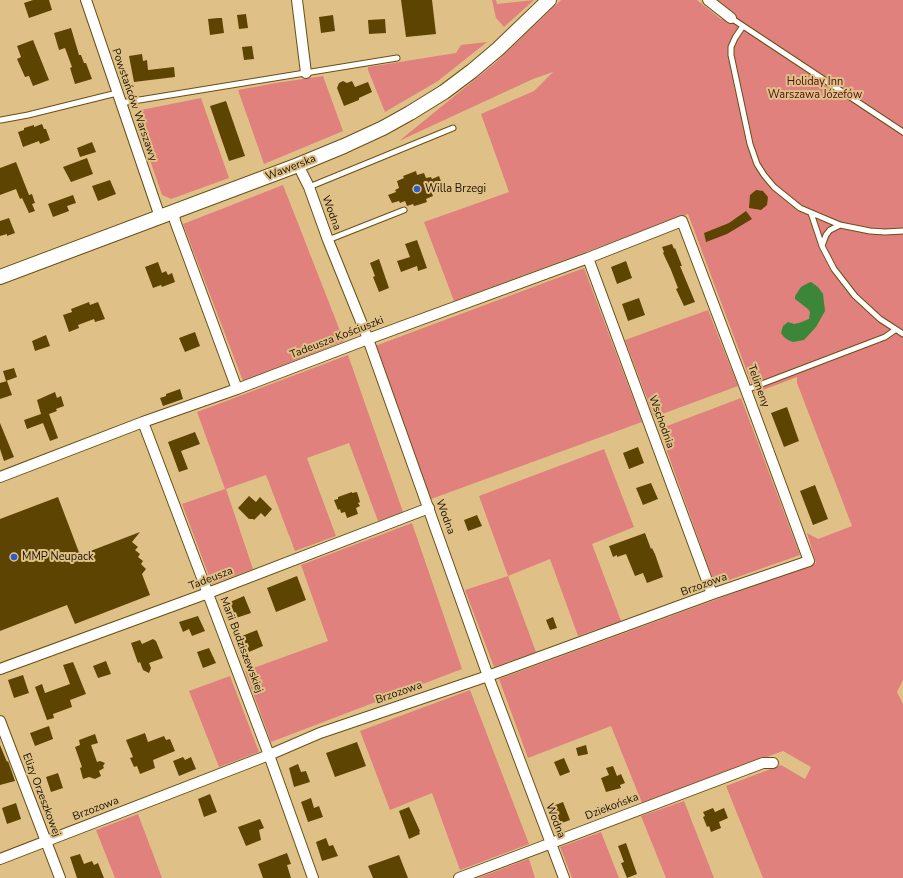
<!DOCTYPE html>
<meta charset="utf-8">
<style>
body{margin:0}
canvas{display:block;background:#dfc188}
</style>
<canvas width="903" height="878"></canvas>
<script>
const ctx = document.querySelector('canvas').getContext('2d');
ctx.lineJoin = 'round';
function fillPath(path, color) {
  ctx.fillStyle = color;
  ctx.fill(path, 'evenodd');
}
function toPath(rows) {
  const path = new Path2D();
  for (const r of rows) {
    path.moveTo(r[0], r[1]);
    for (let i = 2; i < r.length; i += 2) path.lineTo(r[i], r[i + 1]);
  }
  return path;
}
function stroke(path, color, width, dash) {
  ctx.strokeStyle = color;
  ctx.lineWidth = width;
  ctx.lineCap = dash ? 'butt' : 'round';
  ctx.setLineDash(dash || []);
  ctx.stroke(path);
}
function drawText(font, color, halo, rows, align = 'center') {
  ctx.font = font + ' "Nunito Sans",sans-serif';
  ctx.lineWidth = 4;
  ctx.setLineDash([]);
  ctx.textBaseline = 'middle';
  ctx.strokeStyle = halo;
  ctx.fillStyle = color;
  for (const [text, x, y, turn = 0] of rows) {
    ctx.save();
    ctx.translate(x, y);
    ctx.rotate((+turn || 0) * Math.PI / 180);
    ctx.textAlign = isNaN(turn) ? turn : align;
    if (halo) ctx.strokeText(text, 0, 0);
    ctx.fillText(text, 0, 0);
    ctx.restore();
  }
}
fillPath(toPath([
 [492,0,496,0,497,4,534,0,504,27,496,18],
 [561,0,697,0,721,19,732,15,714,0,903,0,903,680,897,692,903,704,903,878,763,878,726,786,781,765,805,779,811,767,783,751,642,803,611,726,528,758,499,679,816,563,807,533,818,539,852,526,797,383,797,377,755,393,688,214,454,301,424,222,509,192,481,114,534,91,553,72,533,79,399,141,494,64],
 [487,42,438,81,385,112,368,70,368,67,456,53,461,45],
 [323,76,343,131,264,164,238,90,276,83],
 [201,98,229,178,171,199,162,195,136,119,141,110],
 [283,185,344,341,243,381,183,224],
 [584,268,642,422,431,499,375,346],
 [708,310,738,386,654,417,625,340],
 [348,355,403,512,378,521,349,443,307,458,336,536,295,551,266,475,226,489,253,569,212,584,182,504,225,489,197,412],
 [741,398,800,555,715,585,659,429],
 [604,449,634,527,592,544,621,621,578,636,550,559,508,576,536,652,494,667,465,590,508,576,479,496],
 [412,523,462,669,271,742,245,671,328,641,301,565],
 [230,676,259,752,219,767,189,691],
 [470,690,529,844,460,870,432,793,390,810,360,731],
 [684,801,714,878,666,878,641,816],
 [138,814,162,878,115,878,96,830],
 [601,832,619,878,572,878,560,847],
 [529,859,535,878,478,878,528,859]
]), '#e0817d');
fillPath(toPath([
 [811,282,818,287,823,294,825,311,816,327,804,340,793,342,788,340,784,337,781,333,783,326,788,322,794,324,799,323,809,319,810,312,808,309,795,299,795,296,801,287,808,283]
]), '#3b8639');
fillPath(toPath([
 [33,0,49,0,52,10,29,18,24,3],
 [401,0,432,0,436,34,406,37],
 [246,14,248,28,239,29,237,15],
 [333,15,335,31,321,33,319,17],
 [218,18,222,18,224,33,210,35,208,19],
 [385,19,386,33,369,34,368,20],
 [71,28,79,55,81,55,84,63,86,63,92,79,75,84,70,68,72,67,65,48,59,50,54,33],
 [33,40,49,80,33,86,29,76,25,77,17,59,21,57,17,46],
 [252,46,254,59,244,60,242,47],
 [142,54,143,61,147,60,148,70,174,67,175,77,134,82,129,56],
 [343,81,347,83,352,81,355,87,368,82,372,92,359,98,359,100,344,106,337,88,339,83],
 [226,101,245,156,229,161,210,106],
 [42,124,44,129,46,129,50,140,40,144,39,141,23,147,18,132,24,130,24,128,34,125,34,127],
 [92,142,96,152,80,157,77,148],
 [87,158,93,174,71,182,63,167],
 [16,162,29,195,32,194,35,203,32,204,35,211,29,213,22,198,20,199,16,189,0,195,0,168],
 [416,171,417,175,424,173,426,178,431,177,432,179,439,176,442,184,435,187,436,189,431,191,433,196,426,199,427,202,418,205,414,206,413,204,407,206,405,201,400,203,399,201,392,203,388,195,396,192,395,190,399,188,397,181,404,178,403,176],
 [110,180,116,194,98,201,92,186],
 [756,190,763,191,768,197,767,205,761,210,749,208,750,195],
 [73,195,76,203,67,206,69,211,53,217,48,204],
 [746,211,752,219,727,234,706,242,704,233,729,223],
 [9,218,15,233,7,236,7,234,0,236,0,221],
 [417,240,427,268,418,271,417,266,401,272,397,261,410,257,405,244],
 [672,244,674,249,675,248,682,266,680,266,695,302,684,306,676,289,678,288,671,270,663,253,664,252,662,247],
 [379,259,389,288,379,292,373,277,375,276,370,263],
 [626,261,632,278,617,284,611,267],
 [158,262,162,273,166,271,168,275,172,273,175,282,162,287,161,285,153,288,145,267],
 [639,298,645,315,628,321,622,304],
 [89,302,90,305,98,302,105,319,95,322,94,319,78,325,79,328,69,332,63,315,72,312,71,309],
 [195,332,200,346,185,352,179,338],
 [46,335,50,346,35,351,32,341],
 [14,368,17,377,6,381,3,371],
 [7,381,12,395,0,399,0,383],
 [180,389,183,399,163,406,160,398,166,396,166,394],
 [55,392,57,398,61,396,64,406,56,409,57,411,49,414,58,438,50,441,43,423,27,429,24,420,41,414,37,400],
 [787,407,799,441,784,447,771,413],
 [0,423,14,457,4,461,0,449],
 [195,432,200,444,181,451,188,469,179,472,168,442],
 [638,447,644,463,629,469,623,453],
 [651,483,658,499,643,505,636,488],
 [815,485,828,519,813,525,800,491],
 [352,492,352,493,357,492,360,502,358,503,360,506,356,508,358,514,347,518,345,512,341,513,340,509,338,510,334,500,338,499,338,497],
 [249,496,256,502,260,497,272,509,265,517,261,513,254,520,253,519,249,519,238,508],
 [58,497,80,555,140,532,132,542,138,547,135,550,140,554,138,557,143,561,141,564,146,569,142,574,150,595,75,624,67,605,0,631,0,519],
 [477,515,482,526,468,531,464,520],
 [645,533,651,549,652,548,655,554,663,577,647,583,643,573,635,576,626,554,617,557,617,555,613,557,609,546],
 [297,576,306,600,276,612,267,588],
 [244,596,251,613,236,618,230,602],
 [198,616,205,631,192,636,189,629,183,632,179,622],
 [553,617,557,628,550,630,546,620],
 [257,630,263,646,249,652,242,636],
 [153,639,156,641,163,658,149,663,151,668,149,673,143,670,140,662,138,663,131,643,140,640,142,644],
 [209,648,216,663,203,668,197,652],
 [106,661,111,674,98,678,93,666],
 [73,662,86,694,70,700,72,707,53,714,54,718,47,720,35,687,42,684,45,693,70,684,63,665],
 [23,675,29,693,14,698,8,680],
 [49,726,53,739,35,746,30,733],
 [145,733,148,742,164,736,166,740,170,739,175,751,153,760,155,768,140,774,137,766,134,767,130,758,133,757,126,740],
 [95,734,98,743,91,745,97,762,100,761,105,763,103,766,104,768,99,771,101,776,95,779,89,777,83,779,80,768,82,767,75,747,80,745,79,740],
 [357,742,366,766,335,777,326,753],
 [0,745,7,762,8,761,15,781,0,785],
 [586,745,588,754,578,756,576,748],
 [183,757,185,760,191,757,196,769,179,776,173,761],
 [564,758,570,772,560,776,554,762],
 [298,764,301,772,306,771,310,782,294,787,289,768],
 [613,766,617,776,621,774,625,783,620,785,621,788,606,792,601,778,609,775,606,768],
 [58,773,63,788,51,792,46,777],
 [210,794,217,812,204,817,198,799],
 [311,798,314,808,319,806,323,817,308,822,301,802],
 [563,802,570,820,559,824,553,806],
 [16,803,21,819,7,824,2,808],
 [409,807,420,831,419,832,420,834,409,839,399,811],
 [713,808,715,812,724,808,728,818,719,822,721,828,711,832,709,826,707,827,703,817,705,816,703,812],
 [260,819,264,828,259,830,261,840,246,846,238,827],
 [326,838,329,846,333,845,338,856,322,861,316,842],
 [626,843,637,874,627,878,621,863,624,862,618,846],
 [287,853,291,864,287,865,291,878,263,878,258,864],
 [80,854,84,864,92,861,94,865,98,863,104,878,77,878,70,857],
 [399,855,408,878,373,878,368,866]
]), '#5e4403');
const lane = toPath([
 [731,18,903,132],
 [743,26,735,38,731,47,731,55,750,144,757,164,764,175,774,187,800,208,840,225,870,231,885,232,903,231],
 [121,103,397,58],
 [1,120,28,115,117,93],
 [309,187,453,128],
 [811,213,822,246,826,235,830,230,840,225],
 [328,240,404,210],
 [822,246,834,269,855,296,880,319,903,334],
 [746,390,885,337,895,330]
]);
const street = toPath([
 [86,0,160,217],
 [297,0,306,73],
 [708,0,731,18],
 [298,165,309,187,328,240,368,339,488,676,564,878],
 [174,213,175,221,237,389],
 [588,258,712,594],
 [143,422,269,755,313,878],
 [0,477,143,422,237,389,368,339,588,258,682,221,746,390,809,561,712,594,488,676,320,733,269,755,0,859],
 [0,669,208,593,429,508],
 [0,721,60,878],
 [459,878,763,763,773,763]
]);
const secondary = toPath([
 [0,277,298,165,344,146,383,128,410,113,444,92,472,71,498,49,549,0]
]);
stroke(lane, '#694f13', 7);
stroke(street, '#694f13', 12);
stroke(secondary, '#694f13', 16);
stroke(lane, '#fff', 5);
stroke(street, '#fff', 10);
stroke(secondary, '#fff', 14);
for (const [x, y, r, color] of [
 [417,189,4,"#2a5cca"],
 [14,557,4,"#2a5cca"]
]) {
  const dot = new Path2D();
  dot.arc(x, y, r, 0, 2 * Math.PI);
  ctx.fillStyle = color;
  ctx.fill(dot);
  stroke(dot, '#dfc188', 1.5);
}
drawText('11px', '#500c10', '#dfc188', [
 ["Holiday Inn",815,82],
 ["Warszawa Józefów",815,95]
]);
drawText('11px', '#1d1200', '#dfc188', [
 ["Powstańców Warszawy",134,105,71],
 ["Wawerska",291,168,-21],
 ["Wodna",331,213,70],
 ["Tadeusza Kościuszki",337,338,-21],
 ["Telimeny",758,386,70],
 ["Wschodnia",661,422,70],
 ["Wodna",445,517,70],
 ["Tadeusza",211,579,-21],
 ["Brzozowa",704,585,-20],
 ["Marii Budziszewskiej",241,645,69],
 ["Brzozowa",399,693,-19],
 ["Elizy Orzeszkowej",41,795,69],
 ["Dziekońska",612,807,-21],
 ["Brzozowa",96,809,-21],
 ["Wodna",555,821,69]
]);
drawText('11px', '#1d1200', '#dfc188', [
 ["Willa Brzegi",425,189],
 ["MMP Neupack",22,557]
], 'left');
</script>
